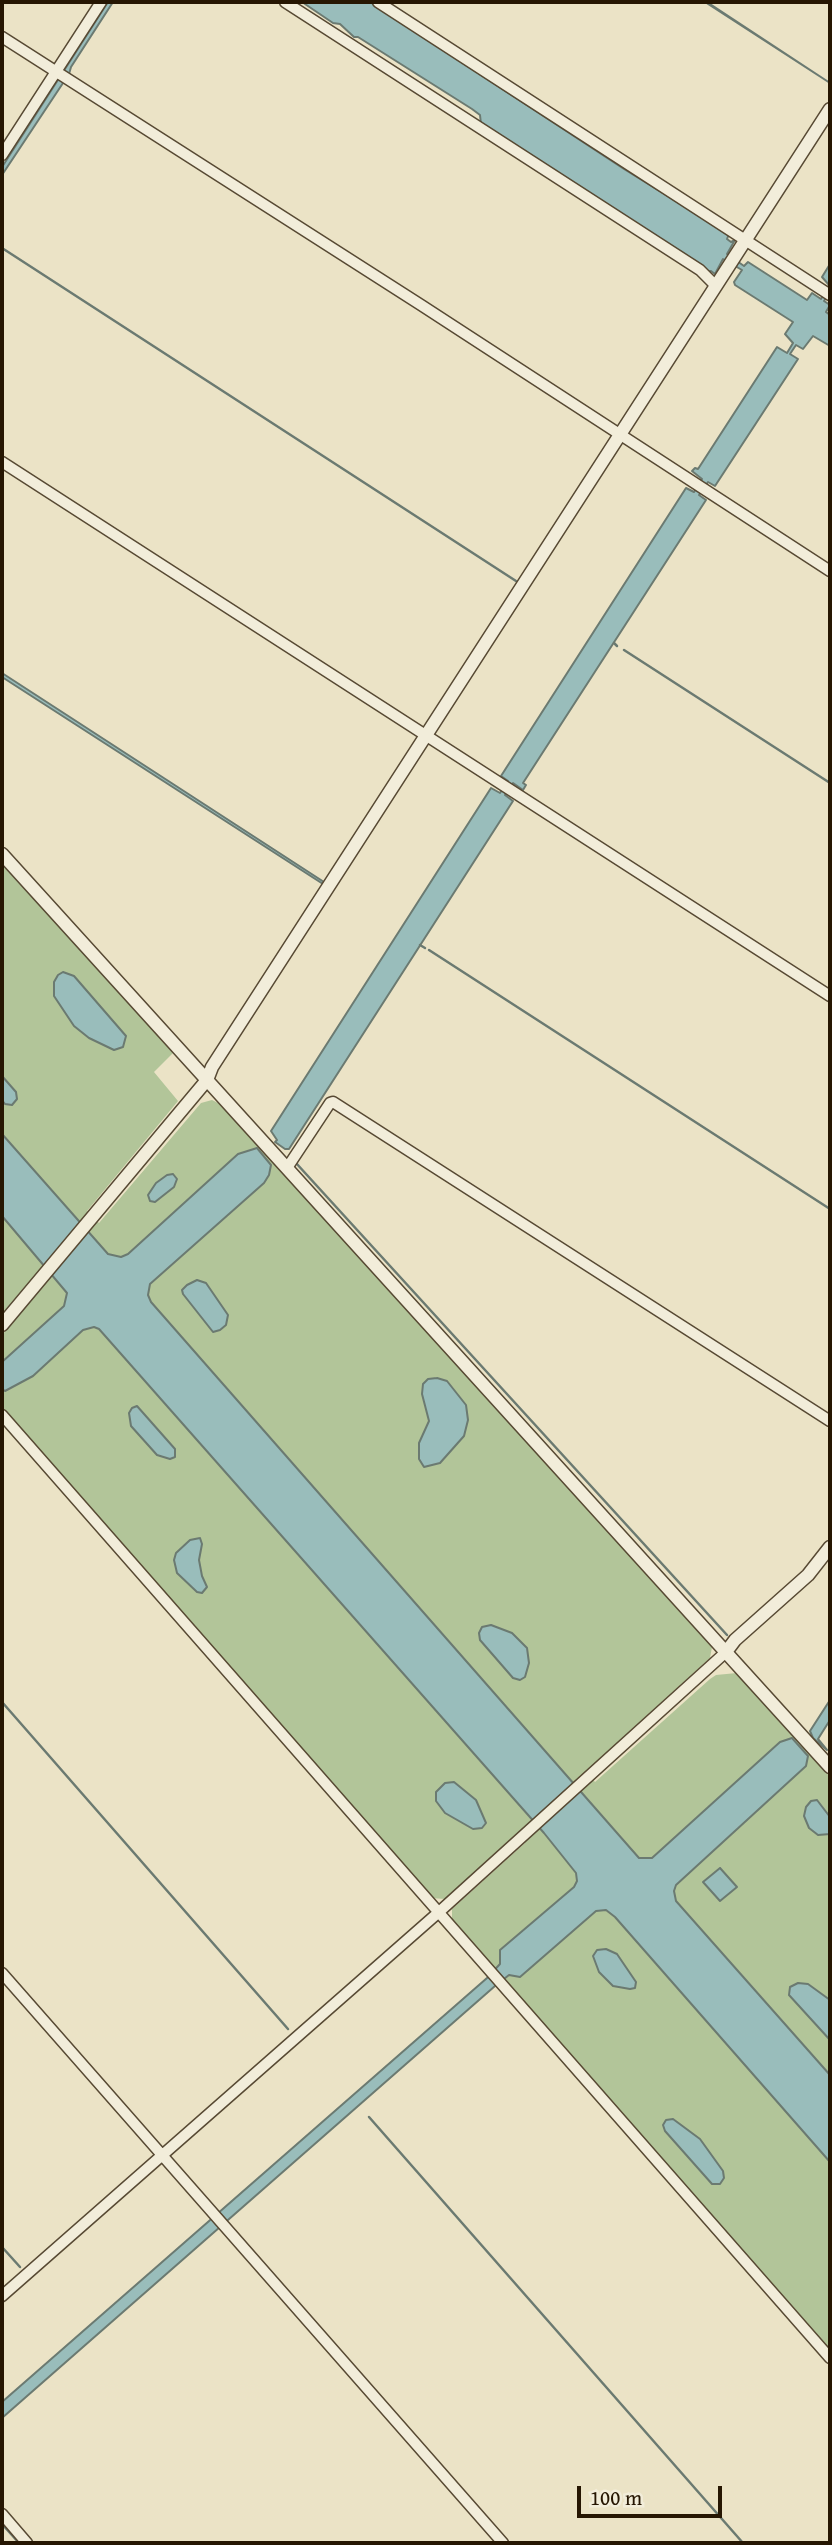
<!DOCTYPE html>
<style>
body{margin:0}
#map{position:relative;width:832px;height:2545px;overflow:hidden;background:#ebe3c6;font-family:"Gentium Book Plus",serif}
canvas{display:block}
.frame{position:absolute;inset:0;border:4px solid #261602;pointer-events:none}
.scale{position:absolute;left:577px;top:2486px;width:145px;height:32px;box-sizing:border-box;border:4px solid #261602;border-top:0;padding-left:9px;font-size:21px;line-height:24px;white-space:nowrap;color:#261602;-webkit-text-stroke:5px #f2edda;paint-order:stroke}
</style>
<div id="map">
<canvas width="832" height="2545"></canvas>
<div class="frame"></div>
<div class="scale">100 m</div>
</div>
<script>
const ctx = document.querySelector('canvas').getContext('2d');
ctx.lineJoin = 'round';
function fillPath(path, color) {
  ctx.fillStyle = color;
  ctx.fill(path, 'evenodd');
}
function toPath(rows) {
  const path = new Path2D();
  for (const r of rows) {
    path.moveTo(r[0], r[1]);
    for (let i = 2; i < r.length; i += 2) path.lineTo(r[i], r[i + 1]);
  }
  return path;
}
function stroke(path, color, width, dash) {
  ctx.strokeStyle = color;
  ctx.lineWidth = width;
  ctx.lineCap = dash ? 'butt' : 'round';
  ctx.setLineDash(dash || []);
  ctx.stroke(path);
}
fillPath(toPath([
 [2,861,174,1052,154,1072,178,1101,87,1211,99,1223,201,1103,212,1100,220,1104,712,1647,710,1658,586,1771,595,1782,710,1679,716,1675,737,1673,830,1773,830,2353,452,1921,452,1909,525,1843,517,1833,445,1899,431,1898,2,1410,2,1335,44,1285,37,1276,2,1317]
]), '#b2c599');
const water = toPath([
 [108,2,113,2,71,67,69,74,2,175,2,167,108,2],
 [302,2,370,2,624,169,729,234,727,239,731,242,735,240,727,254,744,266,748,262,807,300,812,293,821,299,829,285,822,277,830,264,830,292,824,301,830,305,826,312,830,315,830,346,813,336,803,349,796,345,790,354,798,359,715,486,708,482,699,495,706,500,523,783,526,785,523,790,513,783,505,795,513,801,289,1149,285,1149,275,1142,277,1140,271,1131,491,788,500,793,508,781,501,776,686,488,694,492,702,479,692,471,695,468,698,469,777,347,787,353,793,343,785,334,793,322,735,285,734,282,742,270,723,259,715,274,711,271,708,272,481,124,480,115,472,109,358,37,354,37,340,24,333,23,302,2],
 [705,2,707,2,830,83,705,2],
 [2,673,324,882,323,884,2,677,2,673],
 [63,972,74,976,126,1036,123,1047,114,1050,89,1038,74,1026,54,996,54,982,58,975,63,972],
 [2,1076,16,1092,17,1099,12,1105,5,1104,2,1100,2,1076],
 [2,1134,108,1254,121,1257,128,1254,238,1154,257,1148,271,1165,269,1175,264,1183,150,1284,148,1295,151,1302,639,1858,652,1858,780,1742,792,1738,808,1756,806,1766,676,1885,674,1891,676,1901,830,2075,830,2162,615,1917,606,1910,596,1911,520,1977,509,1975,495,1986,2,2418,2,2402,487,1978,500,1964,500,1950,574,1887,577,1881,576,1873,544,1833,99,1329,94,1327,83,1330,33,1376,5,1391,2,1389,2,1362,64,1306,67,1293,2,1216,2,1134],
 [173,1174,177,1179,174,1187,155,1202,150,1201,148,1195,156,1183,167,1175,173,1174],
 [197,1280,206,1283,228,1315,226,1325,220,1330,213,1332,183,1294,182,1290,187,1285,197,1280],
 [437,1378,447,1381,466,1405,468,1420,464,1436,440,1463,424,1467,419,1459,419,1443,429,1421,422,1394,423,1384,428,1379,437,1378],
 [137,1406,175,1449,175,1457,170,1459,157,1455,131,1426,129,1413,132,1408,137,1406],
 [200,1538,202,1544,199,1560,202,1576,207,1587,202,1593,197,1592,177,1573,174,1560,176,1553,190,1540,200,1538],
 [491,1625,512,1633,527,1648,529,1663,525,1677,520,1680,513,1678,480,1640,479,1633,482,1627,491,1625],
 [830,1700,830,1720,818,1739,827,1750,813,1738,810,1731,830,1700],
 [454,1782,476,1800,486,1823,482,1828,473,1829,445,1813,436,1801,436,1792,445,1783,454,1782],
 [817,1800,830,1817,830,1834,818,1835,809,1828,804,1816,806,1807,811,1801,817,1800],
 [720,1868,737,1887,720,1901,703,1882,720,1868],
 [606,1949,617,1954,636,1982,635,1988,630,1989,613,1986,599,1972,593,1956,597,1950,606,1949],
 [798,1983,808,1984,830,2000,830,2040,789,1995,790,1987,798,1983],
 [673,2119,700,2139,723,2171,724,2178,720,2184,712,2184,665,2131,663,2125,666,2120,673,2119]
]);
fillPath(water, '#99bdbb');
stroke(water, '#6b7a71', 2);
stroke(toPath([
 [2,248,516,581],
 [614,643,617,646],
 [624,650,830,783],
 [420,945,425,948],
 [429,950,830,1209],
 [296,1163,727,1635],
 [2,1702,288,2029],
 [369,2117,743,2543],
 [2,2247,20,2267],
 [2,2524,19,2543]
]), '#6b7a71', 2.5);
const minor = toPath([
 [285,2,700,270,716,286],
 [378,2,830,295],
 [2,37,421,305,830,571],
 [2,155,101,2],
 [2,462,830,996],
 [287,1168,330,1103,333,1102,830,1421],
 [2,1415,830,2358],
 [2,1973,503,2543],
 [2,2296,439,1912,726,1652],
 [2,2514,27,2543]
]);
const tertiary = toPath([
 [2,854,830,1767],
 [2,1325,207,1080,212,1067,830,109],
 [726,1652,735,1640,808,1575,830,1547]
]);
stroke(minor, '#574933', 13);
stroke(tertiary, '#574933', 15);
stroke(minor, '#f2edda', 10);
stroke(tertiary, '#f2edda', 12);
</script>
